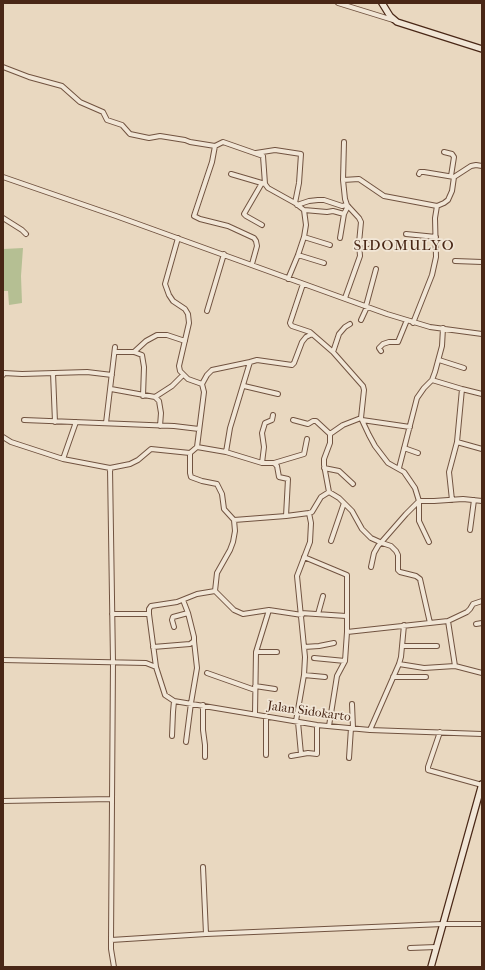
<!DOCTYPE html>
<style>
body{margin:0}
#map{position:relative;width:485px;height:970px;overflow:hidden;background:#e9d8c0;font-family:"IM FELL French Canon",serif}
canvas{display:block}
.frame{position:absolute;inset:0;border:4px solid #492716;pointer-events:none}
</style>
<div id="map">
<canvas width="485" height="970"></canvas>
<div class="frame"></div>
</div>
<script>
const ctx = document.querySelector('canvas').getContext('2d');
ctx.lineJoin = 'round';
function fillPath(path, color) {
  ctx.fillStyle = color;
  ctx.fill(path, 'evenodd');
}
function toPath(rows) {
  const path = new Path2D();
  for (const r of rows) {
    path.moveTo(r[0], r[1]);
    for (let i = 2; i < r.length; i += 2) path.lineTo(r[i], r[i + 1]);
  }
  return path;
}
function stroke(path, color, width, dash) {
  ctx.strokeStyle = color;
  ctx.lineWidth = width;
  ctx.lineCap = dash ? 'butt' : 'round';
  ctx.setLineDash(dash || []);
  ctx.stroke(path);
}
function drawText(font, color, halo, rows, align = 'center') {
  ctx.font = font + ' "IM FELL French Canon",serif';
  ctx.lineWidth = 3.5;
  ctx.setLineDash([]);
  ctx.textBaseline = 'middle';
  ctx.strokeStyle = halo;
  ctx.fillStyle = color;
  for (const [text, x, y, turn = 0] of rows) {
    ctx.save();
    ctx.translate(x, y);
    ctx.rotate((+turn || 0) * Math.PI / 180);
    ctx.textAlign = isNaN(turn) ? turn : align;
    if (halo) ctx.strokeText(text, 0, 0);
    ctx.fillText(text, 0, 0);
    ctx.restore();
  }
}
fillPath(toPath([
 [23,248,21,276,22,303,9,305,8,291,3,291,3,249]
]), '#b5bf93');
const street = toPath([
 [338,3,393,20],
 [3,67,29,77,62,86,80,102,103,112,107,120,122,125,130,134,149,138,160,136,185,140,190,142,215,146],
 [344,142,343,180,345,199,347,205,359,218,361,222,359,243,360,256,345,298],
 [215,146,212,162,194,216,200,219,228,226,254,238,256,241,257,246,252,264],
 [215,146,223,142,263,156,265,184],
 [444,152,452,154,454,157,451,176],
 [256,153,275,150,301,154,299,183,295,203],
 [231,174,265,184,268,188,295,203,304,210,306,225,304,237,298,255,288,279],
 [419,174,420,172,424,172,454,177],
 [3,177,116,216,387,314,430,327,482,334],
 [343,180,359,179,384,196,437,206],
 [262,183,244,214,246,216,262,225],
 [297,205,309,201,318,200,324,200,342,206,347,205],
 [304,210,327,212,333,211,344,214],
 [3,218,22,230,26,234],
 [406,234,436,237],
 [304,237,330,245],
 [340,238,344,214,348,206],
 [359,243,368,244],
 [298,255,324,263],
 [455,261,482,262],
 [303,284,290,323,291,325,292,326,310,332,333,352,363,386,364,390,361,418,369,435,375,446,388,463,404,472,415,488,419,501,434,501,463,499,482,501],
 [366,306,376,269],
 [207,311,224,254],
 [361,320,367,307],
 [413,323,432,275,436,257,435,218,437,206,444,203,448,200,452,191,454,177,471,166,476,165,482,166],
 [381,351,379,348,383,344,389,342,398,342,407,320],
 [115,352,134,352,142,355,144,367,143,396],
 [134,352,146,341,157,335,167,335,185,341],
 [333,352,339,334,345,327,350,324],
 [439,360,464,368],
 [53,373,55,422],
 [3,375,4,373,22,374,87,372,112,375],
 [432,380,462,389,482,394],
 [202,384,207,375,212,370,250,362],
 [244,386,278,394],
 [111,389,155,397,172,386,183,375],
 [155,397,159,401,161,413,160,426],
 [24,420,174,426,199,429],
 [293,420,308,424,313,421,316,421,330,434],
 [362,420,410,427],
 [106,423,115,347],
 [3,437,11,442,63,459,110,468,130,464,138,460,151,449,190,453,197,447,204,392,202,384,188,379,180,371,179,366,189,323,188,314,185,309,173,301,169,295,165,284,178,238],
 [457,442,482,449],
 [197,447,226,452,262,463,274,463,277,466,279,477,288,479,286,516,234,520],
 [404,448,418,453],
 [226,452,230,428,250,362,257,360,292,365,294,363,302,342,306,337,312,334],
 [190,453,190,473,191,477,202,481,217,484,222,494,224,509,234,520,235,531,233,542,230,550,217,573,215,591],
 [63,459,76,422],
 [262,463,264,447,262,433,265,423,272,420,273,415],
 [274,463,304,454,307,439],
 [110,468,113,662,111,940],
 [324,468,339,471,353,484],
 [399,468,417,398,424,388,432,380,435,372,442,346,443,328],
 [329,492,324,465,324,459,330,443,330,434,343,425,361,418],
 [452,500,449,472,457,442,462,389],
 [419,501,419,521,429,542],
 [286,516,309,513],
 [470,530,474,500],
 [331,541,344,503],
 [304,557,347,575,347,632,345,661,337,676,329,726],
 [371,567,374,553,378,546,406,514,419,501],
 [301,613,346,616],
 [112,614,149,614],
 [318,614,323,596],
 [302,615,269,610,243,614,234,610,215,591,197,594,177,602,151,606,149,609,149,614,156,667,165,695,174,701,317,725,370,730,482,734],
 [448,621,455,666,482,673],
 [476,624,482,623],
 [174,627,172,620,173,617,188,613],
 [347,632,448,621,467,612,470,609,473,604,482,601],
 [402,646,437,646],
 [153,647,190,644,194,641,194,637,188,613,183,600],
 [304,647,319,646,334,643],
 [256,652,277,652],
 [314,658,345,661],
 [3,660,146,663,156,667],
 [399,664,424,668,455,666],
 [207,673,255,690],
 [304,675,325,677],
 [393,677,426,677],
 [255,686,275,689],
 [352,704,353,728],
 [203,705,203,730,205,745,205,757],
 [255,714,256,652,269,610],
 [266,716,266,755],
 [296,721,304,675,305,657,297,576,310,542,311,523,309,513,312,512,321,497,329,492,339,498,352,511,362,529,371,538,382,543,391,546,396,551,398,555,398,570,400,572,416,576,420,579,430,623],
 [298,722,301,754],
 [370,730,399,664,401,657,404,625],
 [440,732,428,767,428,770,482,785],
 [172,736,173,712,174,701],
 [186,742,191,703,197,668,194,641],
 [291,756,308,753,317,754,317,725],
 [349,758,351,728],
 [3,801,112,799],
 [203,867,206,934],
 [410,948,436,947],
 [114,967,111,949,111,940,206,934,443,924,482,924]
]);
const secondary = toPath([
 [382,3,390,16,397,22,482,49],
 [431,967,482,784]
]);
stroke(street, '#715340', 6);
stroke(secondary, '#492716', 8);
stroke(street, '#f1e6d6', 4);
stroke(secondary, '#f1e6d6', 5.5);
drawText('13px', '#492716', '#f1e6d6', [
 ["Jalan Sidokarto",309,712,8]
]);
ctx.letterSpacing = '1px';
drawText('15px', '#492716', '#f1e6d6', [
 ["SIDOMULYO",404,246]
]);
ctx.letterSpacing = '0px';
</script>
